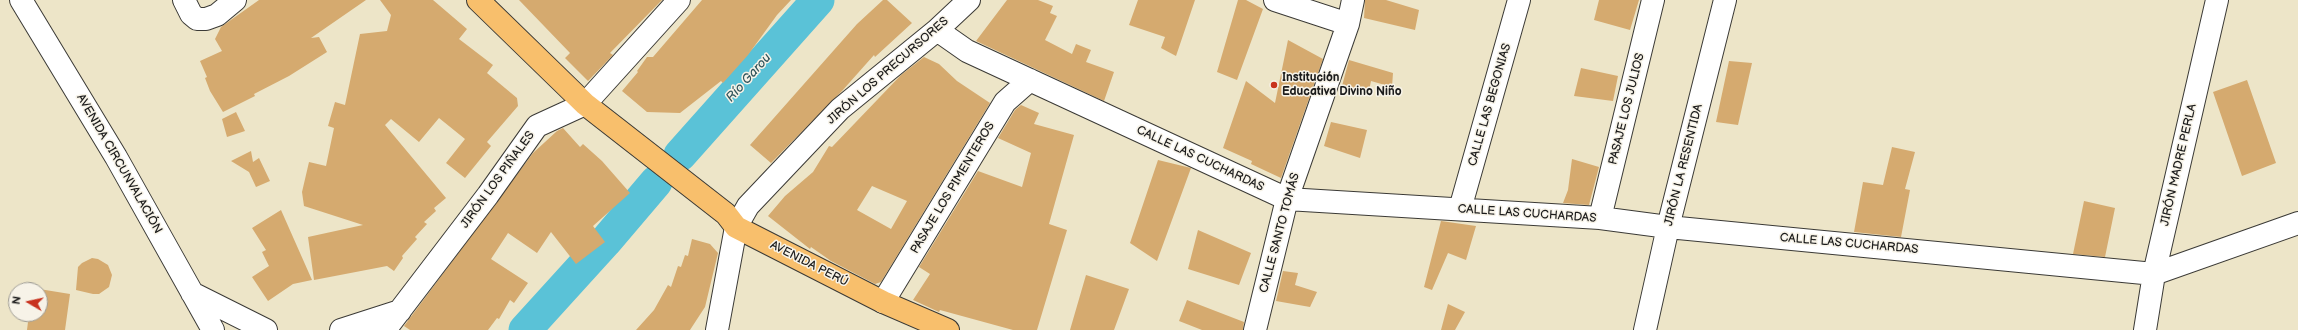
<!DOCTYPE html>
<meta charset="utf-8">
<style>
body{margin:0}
#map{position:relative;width:2298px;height:330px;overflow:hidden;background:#ede5c8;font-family:"Balsamiq Sans",sans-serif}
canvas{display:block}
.north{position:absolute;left:8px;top:282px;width:40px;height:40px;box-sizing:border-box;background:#f7f3e8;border:1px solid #9f9d96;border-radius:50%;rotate:279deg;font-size:11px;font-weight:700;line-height:16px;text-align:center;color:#1c1c1c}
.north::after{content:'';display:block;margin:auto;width:14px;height:18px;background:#c8321e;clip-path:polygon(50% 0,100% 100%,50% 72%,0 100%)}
</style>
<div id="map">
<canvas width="2298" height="330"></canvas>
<div class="north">N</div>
</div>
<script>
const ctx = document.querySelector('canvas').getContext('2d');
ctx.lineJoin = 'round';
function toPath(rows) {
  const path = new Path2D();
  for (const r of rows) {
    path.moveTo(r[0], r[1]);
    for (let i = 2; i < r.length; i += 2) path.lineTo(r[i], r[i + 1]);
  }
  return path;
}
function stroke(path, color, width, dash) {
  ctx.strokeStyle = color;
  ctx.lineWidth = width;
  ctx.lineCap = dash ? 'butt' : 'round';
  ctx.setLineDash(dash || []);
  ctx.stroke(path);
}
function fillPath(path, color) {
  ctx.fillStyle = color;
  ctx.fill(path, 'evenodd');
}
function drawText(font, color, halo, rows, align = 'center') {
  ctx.font = font + ' "Balsamiq Sans",sans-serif';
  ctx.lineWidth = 3;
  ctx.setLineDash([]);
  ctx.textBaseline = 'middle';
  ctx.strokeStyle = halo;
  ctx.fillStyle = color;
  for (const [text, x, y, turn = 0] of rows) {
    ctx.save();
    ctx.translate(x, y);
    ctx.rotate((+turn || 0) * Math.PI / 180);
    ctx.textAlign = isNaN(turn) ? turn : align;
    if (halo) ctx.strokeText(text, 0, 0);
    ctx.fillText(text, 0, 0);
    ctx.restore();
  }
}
stroke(toPath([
 [680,155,818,0],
 [525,330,605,242,656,182]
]), '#5ac2d7', 33);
fillPath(toPath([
 [259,0,366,0,311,38,319,37,327,52,289,76,254,94,255,96,223,112,210,91,205,78,207,77,200,61,222,51,215,39,221,27],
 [380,0,433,0,467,29,459,39,493,65,487,73,517,98,518,106,487,142,491,146,465,178,446,163,465,139,439,118,419,142,391,119,385,125,446,198,434,208,436,211,424,222,427,224,415,237,417,239,402,256,403,258,394,271,387,266,314,280,308,237,363,225,304,206,302,192,309,162,326,166,334,128,328,126,335,102,345,105,360,34,387,31,391,15],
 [519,0,662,0,610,53,613,55,588,81,565,58,570,53],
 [702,0,791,0,777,15,748,55,723,83,721,81,680,113,647,112,622,91,638,72,637,71,647,57,653,57],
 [883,0,887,0,912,23,875,57,874,55,842,91,771,163,750,145,857,24],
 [1007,0,1038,0,1053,6,1050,13,1057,16,1045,40,1072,54,1076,44,1091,50,1086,62,1114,72,1104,101,976,41],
 [1138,0,1195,0,1176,56,1161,48,1165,37,1129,25],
 [1238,0,1246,0,1263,9,1237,80,1217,72],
 [1365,0,1386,0,1419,10,1415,30,1364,18],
 [1599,0,1639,0,1630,30,1594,20],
 [1288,40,1323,59,1281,178,1251,164,1252,161,1223,148,1246,81,1275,103],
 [924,57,939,64,957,81,990,103,881,282,875,284,831,261,811,247,810,249,768,216,785,196,813,172,829,146,832,147,901,75],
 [872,186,907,201,891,229,857,210],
 [1349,60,1393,73,1392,87,1371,81,1369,91,1342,86],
 [1729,61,1752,63,1738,125,1716,122],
 [1581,68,1618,76,1613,101,1574,96],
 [2247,80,2276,163,2242,176,2213,92],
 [1021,105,1039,113,1034,124,1074,135,1049,224,1067,230,1037,330,1013,330,940,310,939,312,913,300,930,274,919,267,978,171,1022,187,1031,153,998,138,1015,110],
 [236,112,245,131,227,137,222,119],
 [1331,122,1367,130,1360,158,1324,146],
 [563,128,580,147,583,144,602,161,630,193,593,226,605,242,576,264,551,232,537,253,508,233,491,259,528,283,514,303,510,300,499,319,497,318,488,330,410,330,404,326,533,153,557,131],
 [1892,147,1915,152,1905,189,1910,190,1901,237,1854,232,1863,182,1883,185],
 [251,151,253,162,259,158,270,181,256,187,249,172,231,161],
 [1572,159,1599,167,1589,205,1563,203,1568,190],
 [1158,160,1191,168,1157,261,1130,243],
 [2084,201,2115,208,2105,257,2073,254],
 [281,210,312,280,293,284,268,301,252,277,269,266,262,252,266,250,252,228],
 [1441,221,1476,226,1466,260,1448,253,1432,290,1424,287],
 [1198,230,1251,253,1239,285,1188,269],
 [692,239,710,244,718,253,705,307,690,330,636,330,654,310,668,285,671,287,678,266,681,267,685,255,688,256],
 [92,258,98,259,108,265,112,275,109,287,99,294,93,294,76,290,78,267,82,263],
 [1283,271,1298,273,1295,285,1317,292,1310,307,1276,301],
 [1086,275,1129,289,1114,330,1070,330],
 [33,288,70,294,65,330,27,330,29,314,40,314,40,290,33,290],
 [1187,300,1244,322,1243,330,1202,330,1179,321],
 [1448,304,1465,312,1455,330,1441,330]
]), '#d5aa6f');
const street = toPath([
 [21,0,116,157,213,330],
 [184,0,191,14,197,19,206,19,217,15,235,0],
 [1275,0,1348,24],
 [937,30,967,51,1287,199,1600,218,1668,227,2154,274,2298,223],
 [1460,209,1519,0],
 [1600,218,1653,0],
 [192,293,266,330],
 [883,302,1005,102,1030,80],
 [341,330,400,311],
 [385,330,488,195,537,126,585,104,679,0],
 [717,330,736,227,748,206,840,109,937,30,969,0],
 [1255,330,1287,199,1348,24,1353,0],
 [1645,330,1668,227,1725,0],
 [2145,330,2154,274,2217,0]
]);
const highway = toPath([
 [478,0,585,104,726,214,736,227,883,302,948,330]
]);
stroke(street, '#3b3a36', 24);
stroke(highway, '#3b3a36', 24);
stroke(street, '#fff', 22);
stroke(highway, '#f8bf6c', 22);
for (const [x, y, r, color] of [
 [1274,85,4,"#c8321e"]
]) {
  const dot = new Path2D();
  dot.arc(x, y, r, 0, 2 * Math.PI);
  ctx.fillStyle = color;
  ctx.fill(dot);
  stroke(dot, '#f7f3e8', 1.5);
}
drawText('12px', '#1c1c1c', '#f7f3e8', [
 ["JIRÓN LOS PRECURSORES",888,71,-41],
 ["CALLE LAS BEGONIAS",1490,105,-74],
 ["PASAJE LOS JULIOS",1627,109,-76],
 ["CALLE LAS CUCHARDAS",1200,159,25],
 ["AVENIDA CIRCUNVALACIÓN",119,164,60],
 ["JIRÓN LA RESENTIDA",1684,165,-76],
 ["JIRÓN MADRE PERLA",2179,165,-77],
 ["JIRÓN LOS PIÑALES",498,180,-54],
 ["PASAJE LOS PIMENTEROS",953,188,-59],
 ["CALLE LAS CUCHARDAS",1527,214,4],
 ["CALLE SANTO TOMÁS",1280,233,-75],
 ["CALLE LAS CUCHARDAS",1849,244,5],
 ["AVENIDA PERÚ",809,264,27]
]);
drawText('bold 12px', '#1c1c1c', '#f7f3e8', [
 ["Institución",1282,78],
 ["Educativa Divino Niño",1282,92]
], 'left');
drawText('italic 13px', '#32565d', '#f7f3e8', [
 ["Río Garou",749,78,-48]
]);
</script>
